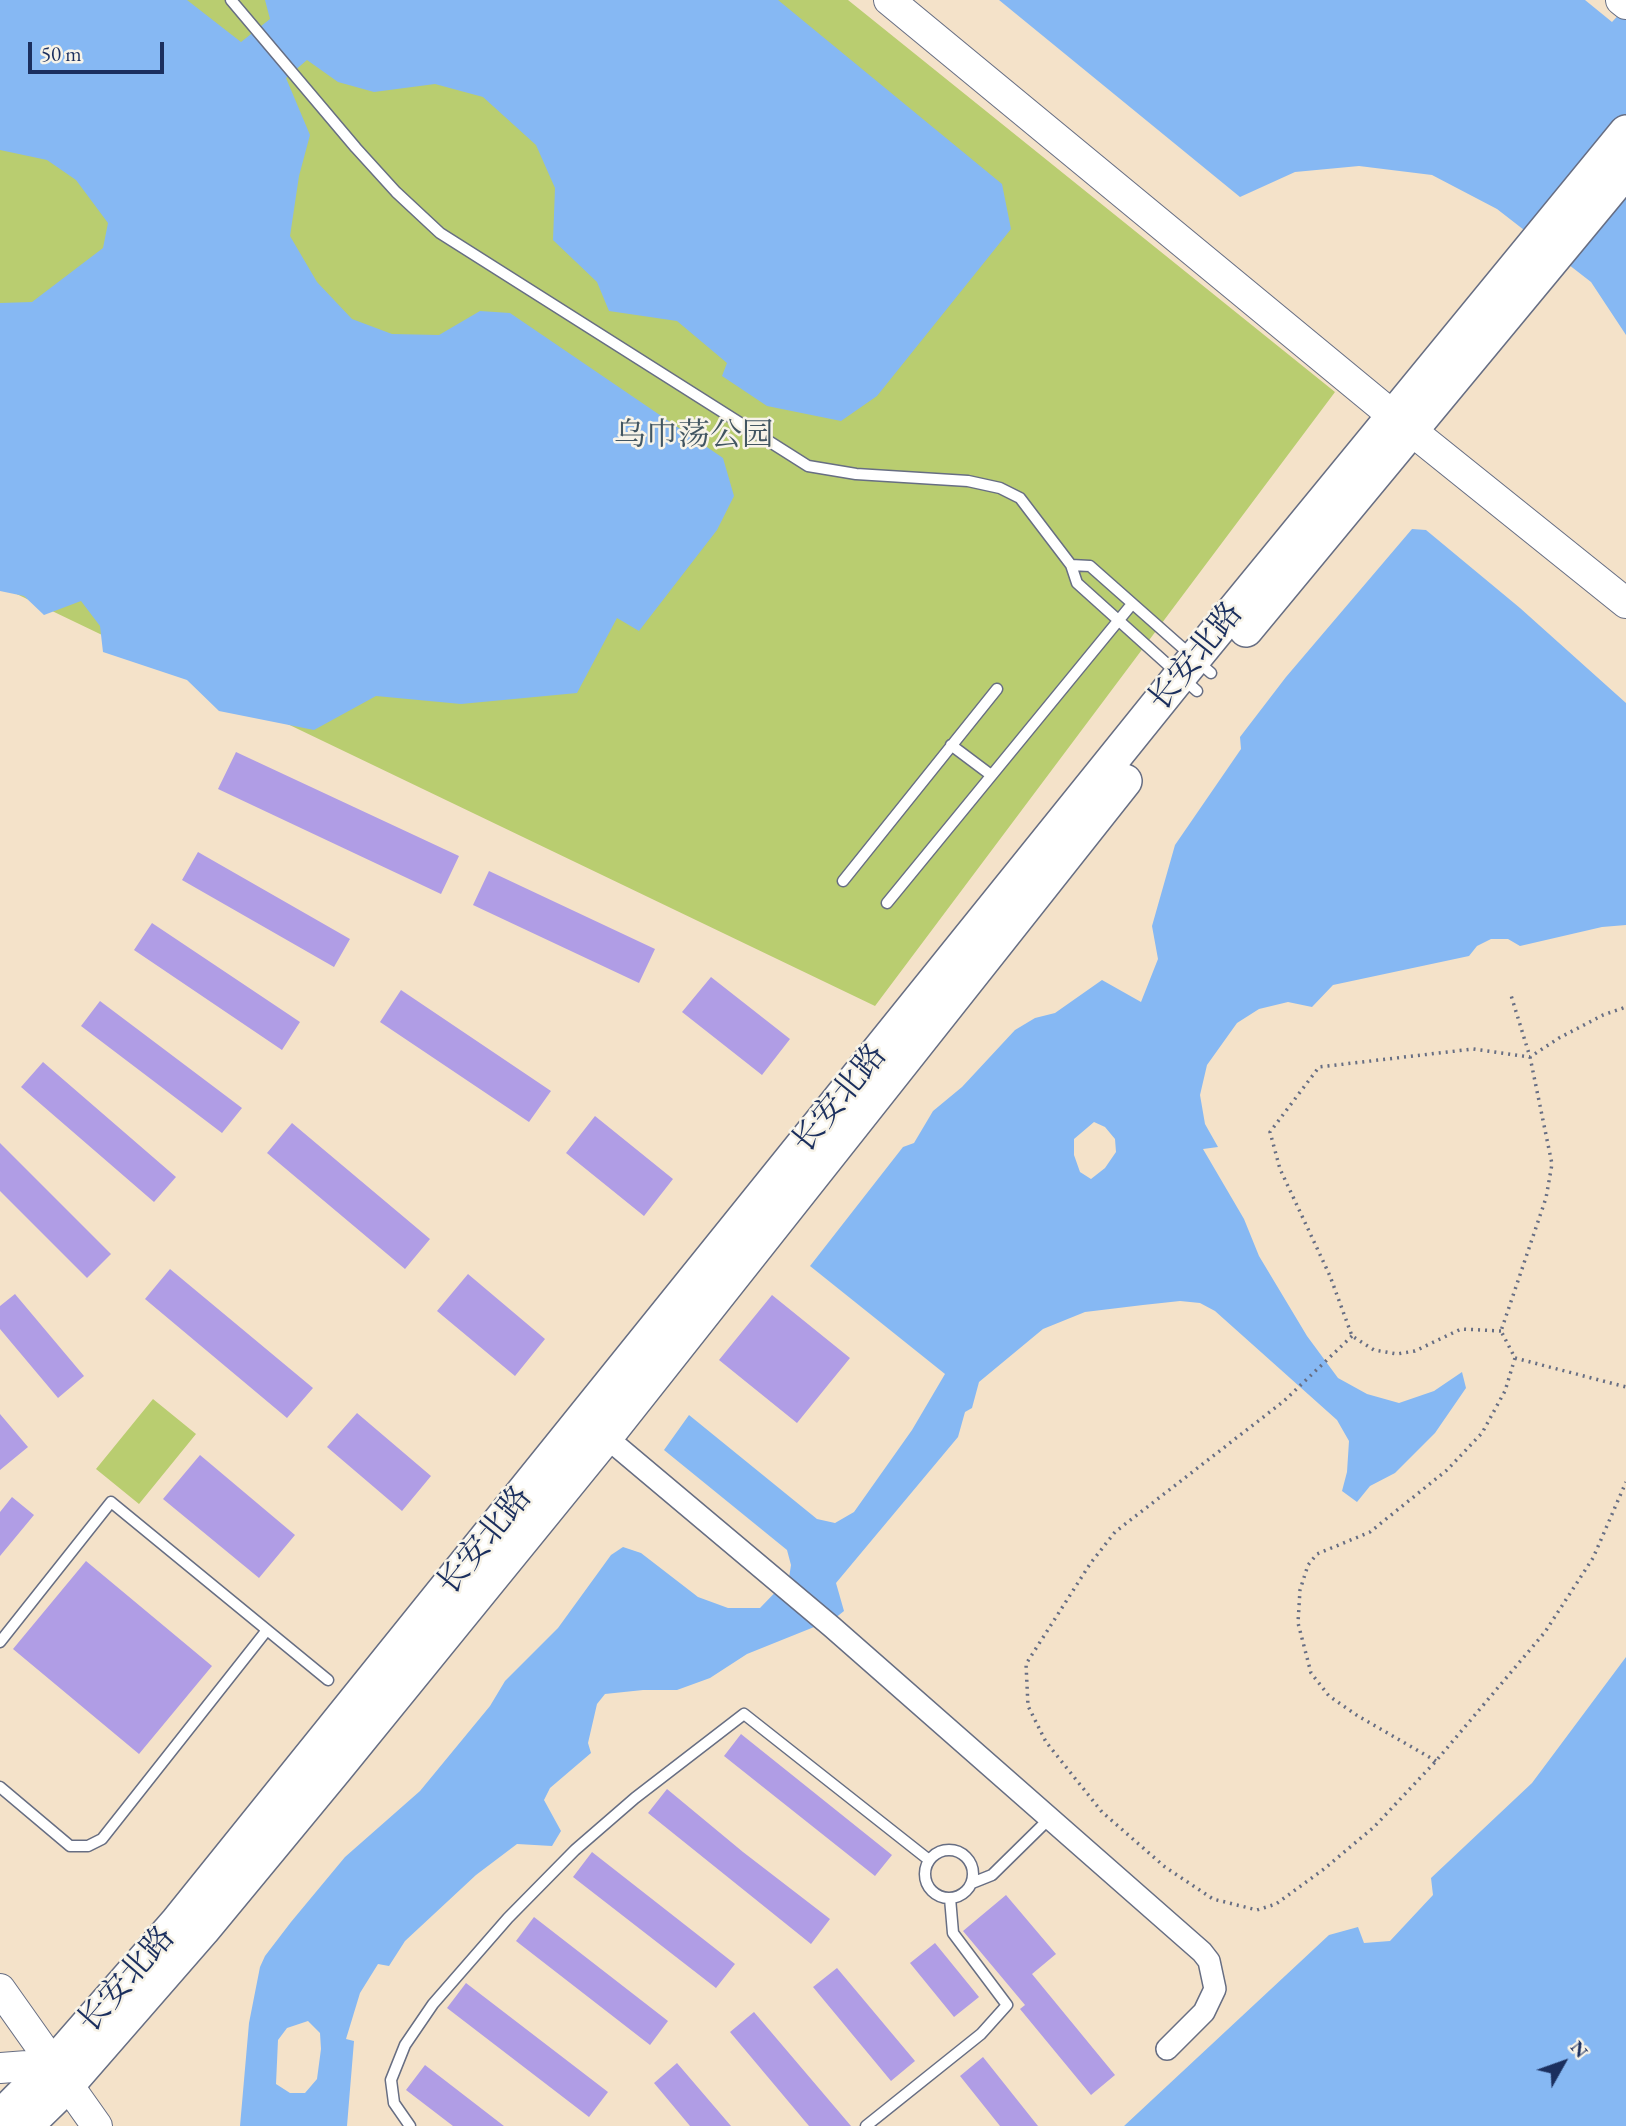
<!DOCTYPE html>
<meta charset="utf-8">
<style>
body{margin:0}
#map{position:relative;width:1626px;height:2126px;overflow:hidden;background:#f4e2c9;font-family:"EB Garamond",serif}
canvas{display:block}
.north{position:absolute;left:1528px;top:2028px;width:70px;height:70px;-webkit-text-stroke:5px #f7f3e8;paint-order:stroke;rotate:50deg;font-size:19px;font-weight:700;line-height:28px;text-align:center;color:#1b2f5e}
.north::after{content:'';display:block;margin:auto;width:24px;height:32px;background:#1b2f5e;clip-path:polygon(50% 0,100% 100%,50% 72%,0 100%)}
.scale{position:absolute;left:28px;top:42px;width:136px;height:32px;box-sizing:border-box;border:4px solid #1b2f5e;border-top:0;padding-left:9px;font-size:21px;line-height:24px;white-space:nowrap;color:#1b2f5e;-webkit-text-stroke:5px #f7f3e8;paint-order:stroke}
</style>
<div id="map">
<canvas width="1626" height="2126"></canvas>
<div class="north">N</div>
<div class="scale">50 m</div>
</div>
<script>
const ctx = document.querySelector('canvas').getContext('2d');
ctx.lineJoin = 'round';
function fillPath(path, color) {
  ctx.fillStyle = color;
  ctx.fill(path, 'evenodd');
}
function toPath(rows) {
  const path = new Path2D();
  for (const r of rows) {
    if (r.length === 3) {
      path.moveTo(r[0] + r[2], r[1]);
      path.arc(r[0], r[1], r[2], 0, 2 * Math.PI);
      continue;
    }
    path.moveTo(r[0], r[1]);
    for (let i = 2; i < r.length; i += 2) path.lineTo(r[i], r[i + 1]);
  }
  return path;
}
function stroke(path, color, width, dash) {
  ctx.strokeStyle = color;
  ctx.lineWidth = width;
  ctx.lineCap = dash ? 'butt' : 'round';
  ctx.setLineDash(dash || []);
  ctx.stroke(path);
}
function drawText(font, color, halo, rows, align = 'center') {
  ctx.font = font + ' "EB Garamond","Noto Serif SC",serif';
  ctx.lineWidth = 5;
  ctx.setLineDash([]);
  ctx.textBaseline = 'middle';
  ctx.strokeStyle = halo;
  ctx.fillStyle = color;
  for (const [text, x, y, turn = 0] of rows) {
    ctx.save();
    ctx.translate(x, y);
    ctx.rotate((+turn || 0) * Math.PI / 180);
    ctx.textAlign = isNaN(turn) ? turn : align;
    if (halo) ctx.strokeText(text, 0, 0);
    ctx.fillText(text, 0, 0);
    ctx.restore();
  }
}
fillPath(toPath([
 [0,0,848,0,1335,392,875,1006,0,586],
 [153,1399,196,1434,139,1504,96,1469]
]), '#b9cd70');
fillPath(toPath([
 [0,0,187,0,241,42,270,19,265,0,778,0,1002,184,1011,229,877,396,841,421,767,406,722,376,727,363,677,321,609,311,597,282,553,240,555,188,536,145,483,97,435,84,374,92,338,82,307,60,286,78,310,135,299,176,290,236,317,282,352,319,392,334,439,335,480,311,510,313,723,458,734,496,717,530,639,631,617,618,577,693,461,704,376,696,314,730,219,711,187,680,103,652,100,626,81,601,44,615,24,596,0,591,0,303,32,302,103,248,108,223,76,180,47,160,0,150],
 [999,0,1585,0,1612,22,1626,7,1626,335,1591,282,1497,209,1432,175,1359,166,1295,172,1240,197],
 [1412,529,1426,530,1520,608,1626,703,1626,925,1602,927,1520,946,1508,939,1491,939,1477,946,1469,956,1333,985,1312,1007,1288,1002,1259,1009,1237,1023,1207,1065,1200,1095,1205,1124,1218,1147,1203,1149,1244,1219,1259,1256,1307,1336,1338,1378,1367,1394,1399,1403,1434,1391,1462,1372,1466,1388,1435,1433,1395,1473,1370,1486,1357,1502,1342,1491,1347,1472,1349,1441,1337,1420,1215,1311,1200,1303,1180,1301,1143,1305,1085,1312,1043,1329,979,1382,972,1408,965,1412,958,1437,836,1583,844,1611,834,1619,747,1654,710,1678,677,1690,643,1690,605,1694,597,1704,588,1743,591,1753,550,1788,544,1800,561,1831,552,1846,517,1844,476,1875,405,1941,389,1966,378,1964,360,1993,346,2039,354,2041,347,2126,240,2126,249,2023,260,1967,265,1956,291,1922,345,1857,420,1791,490,1706,505,1681,558,1628,611,1555,623,1547,641,1553,698,1597,728,1608,760,1608,789,1578,791,1565,787,1550,664,1450,689,1415,817,1519,835,1523,854,1512,912,1430,945,1374,810,1266,903,1147,914,1143,933,1111,962,1087,1015,1030,1035,1018,1055,1013,1102,980,1141,1002,1158,959,1152,926,1175,845,1241,749,1240,737,1286,677],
 [1094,1122,1105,1127,1115,1139,1116,1152,1105,1168,1091,1179,1080,1172,1074,1155,1074,1139],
 [308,2021,320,2033,321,2049,317,2079,305,2093,290,2093,276,2084,278,2040,287,2028],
 [1626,1657,1626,2126,1124,2126,1329,1935,1358,1927,1364,1943,1390,1941,1433,1895,1431,1878,1532,1783]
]), '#86b8f3');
fillPath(toPath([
 [236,752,459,856,441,894,218,789],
 [198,852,350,939,334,967,182,880],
 [489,871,655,949,639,983,473,905],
 [152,923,300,1022,282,1050,134,950],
 [711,977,790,1039,762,1075,682,1012],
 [401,990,551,1091,529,1122,380,1022],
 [100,1001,242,1108,222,1133,81,1026],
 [43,1062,176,1177,154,1202,21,1087],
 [595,1116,673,1179,644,1216,566,1153],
 [292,1123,430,1239,405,1269,267,1153],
 [0,1143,111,1254,87,1278,0,1191],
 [170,1269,313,1388,287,1418,145,1299],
 [468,1274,545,1339,515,1376,437,1311],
 [15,1294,84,1376,58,1398,0,1329,0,1306],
 [772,1295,850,1358,797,1423,719,1360],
 [357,1413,431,1476,402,1511,327,1447],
 [0,1414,28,1447,0,1470],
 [200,1455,295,1535,259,1578,163,1499],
 [12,1497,34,1515,0,1556,0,1512],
 [86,1561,212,1666,139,1754,13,1649],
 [741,1734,892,1855,875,1876,724,1756],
 [667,1789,743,1852,830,1919,811,1944,648,1813],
 [592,1852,735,1964,716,1988,573,1877],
 [1006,1895,1056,1954,1032,1974,1115,2075,1091,2095,1020,2009,1025,2005,963,1931],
 [534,1917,668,2021,650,2045,516,1941],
 [935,1943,979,1997,954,2017,910,1963],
 [837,1968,915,2061,891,2081,813,1987],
 [466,1983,608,2092,589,2117,447,2008],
 [754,2012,851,2126,809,2126,730,2032],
 [983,2057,1038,2126,1000,2126,960,2076],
 [677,2063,731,2126,690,2126,654,2083],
 [425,2065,504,2126,453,2126,406,2090]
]), '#b09de5');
const lane = toPath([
 [231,0,356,148,396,192,440,233,808,466,856,474,968,481,1000,488,1020,498,1071,565],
 [1197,691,1077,583,1071,565,1090,566,1211,673],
 [951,745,991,775],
 [843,881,997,689],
 [887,903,1132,604],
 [0,1642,111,1502,328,1680],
 [0,1787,70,1846,88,1846,102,1839,267,1630],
 [949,1874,24],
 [972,1883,992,1875,1050,1818],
 [410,2126,394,2103,391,2080,405,2045,433,2004,508,1918,575,1850,635,1798,744,1714,929,1860],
 [866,2126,981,2034,1007,2005,953,1933,950,1898]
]);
const street = toPath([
 [606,1437,832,1627,1202,1952,1209,1961,1215,1989,1204,2012,1167,2049]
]);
const secondary = toPath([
 [889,0,1392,415,1626,603],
 [1621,0,1626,4],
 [0,1989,97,2126],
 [0,2068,53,2064]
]);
const primary = toPath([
 [1246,630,1626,171],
 [0,2117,53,2064,177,1922,1180,676,1626,132],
 [26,2126,68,2085,203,1930,336,1769,606,1437,1125,781]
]);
stroke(lane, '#676e83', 13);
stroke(street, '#676e83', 24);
stroke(secondary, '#676e83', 32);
stroke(primary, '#676e83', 36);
stroke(toPath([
 [1501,1331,1461,1329,1415,1351,1397,1354,1374,1350,1352,1336,1330,1276,1280,1169,1270,1132,1319,1067,1473,1049,1530,1057,1559,1038,1603,1015,1626,1007],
 [1352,1336,1284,1401,1115,1532,1090,1564,1026,1664,1028,1706,1046,1742,1102,1812,1165,1867,1213,1899,1257,1910,1276,1904,1324,1869,1374,1827,1436,1761,1545,1632,1593,1558,1626,1482],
 [1515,1358,1626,1387],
 [1436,1761,1358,1716,1329,1696,1311,1673,1298,1623,1300,1590,1308,1565,1317,1554,1370,1532,1447,1470,1482,1433,1505,1391,1515,1358,1501,1331,1546,1198,1552,1164,1530,1057,1510,992]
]), '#676e83', 3.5, [2, 5]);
stroke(lane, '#fff', 10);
stroke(street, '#fff', 21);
stroke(secondary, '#fff', 30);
stroke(primary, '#fff', 33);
drawText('32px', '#425662', '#f7f3e8', [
 ["乌巾荡公园",694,436]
]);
drawText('32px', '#1b2f5e', '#f7f3e8', [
 ["长安北路",1196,657,-51],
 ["长安北路",840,1099,-51],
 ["长安北路",485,1541,-51],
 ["长安北路",127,1980,-49]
]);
</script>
